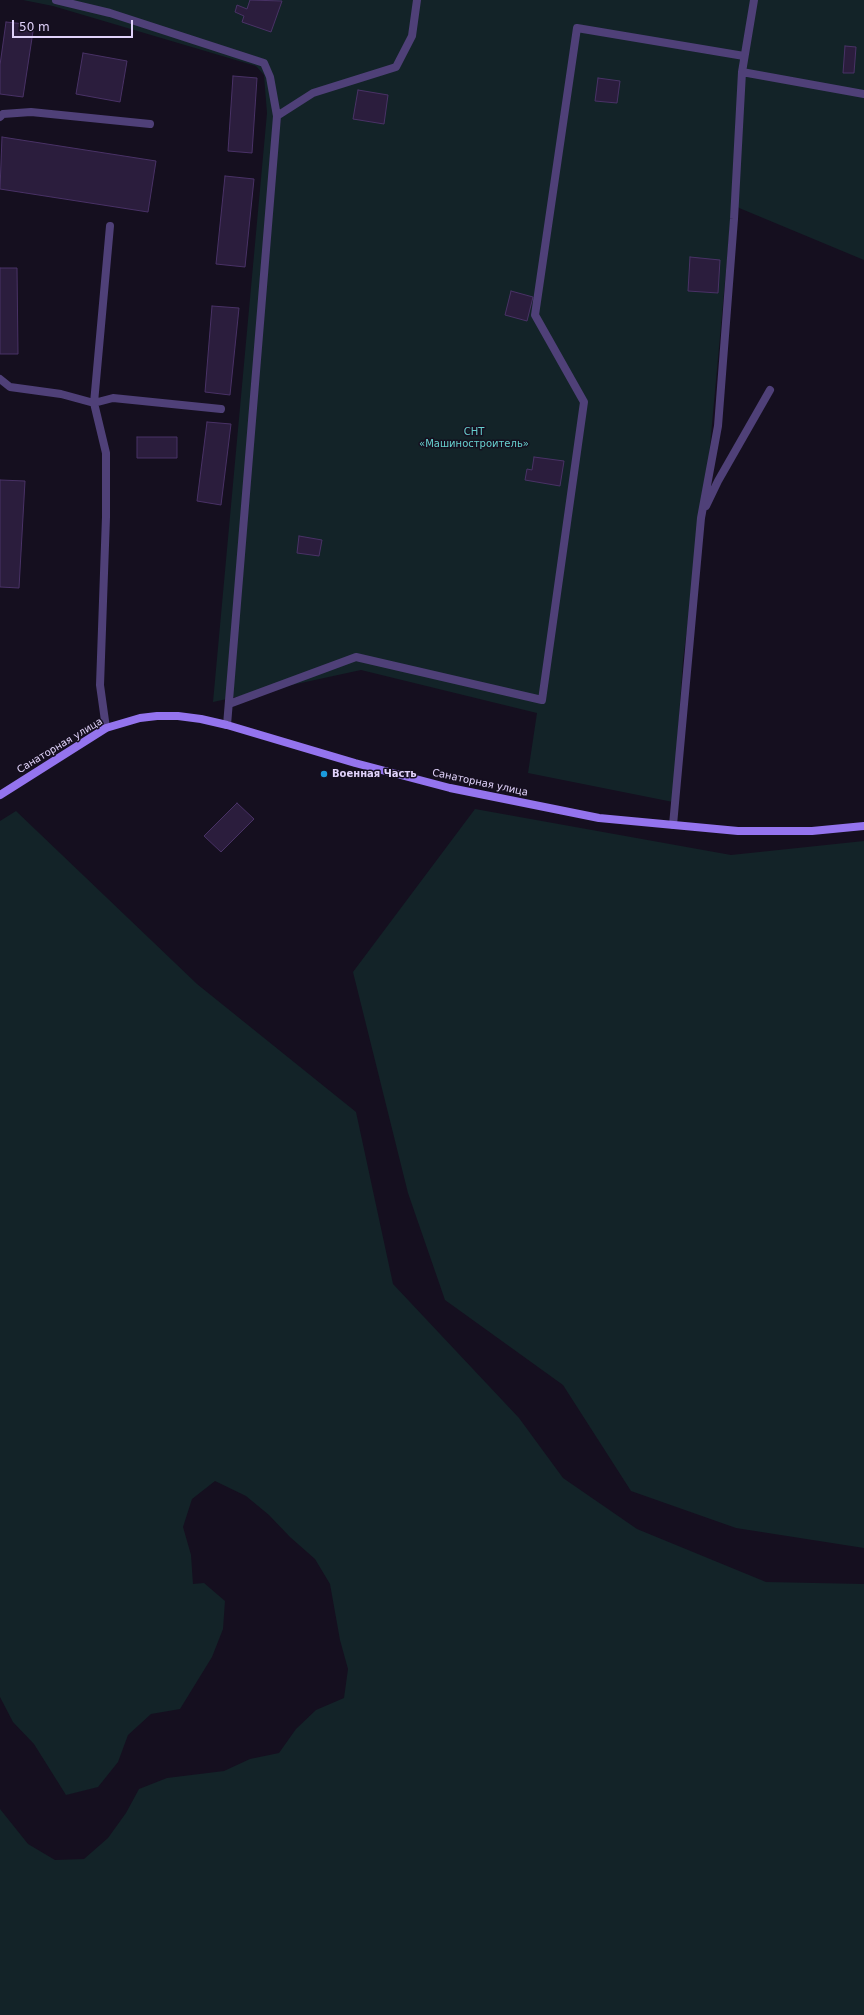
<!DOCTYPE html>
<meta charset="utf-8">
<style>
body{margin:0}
#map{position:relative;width:864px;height:2015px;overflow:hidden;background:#150f1f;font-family:"DejaVu Sans",sans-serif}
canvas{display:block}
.scale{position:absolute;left:12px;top:20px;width:121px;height:18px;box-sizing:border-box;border:2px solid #e0d2fa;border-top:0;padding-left:5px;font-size:12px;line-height:14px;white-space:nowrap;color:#e0d2fa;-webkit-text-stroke:3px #150f1f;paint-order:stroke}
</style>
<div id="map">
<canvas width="864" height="2015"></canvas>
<div class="scale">50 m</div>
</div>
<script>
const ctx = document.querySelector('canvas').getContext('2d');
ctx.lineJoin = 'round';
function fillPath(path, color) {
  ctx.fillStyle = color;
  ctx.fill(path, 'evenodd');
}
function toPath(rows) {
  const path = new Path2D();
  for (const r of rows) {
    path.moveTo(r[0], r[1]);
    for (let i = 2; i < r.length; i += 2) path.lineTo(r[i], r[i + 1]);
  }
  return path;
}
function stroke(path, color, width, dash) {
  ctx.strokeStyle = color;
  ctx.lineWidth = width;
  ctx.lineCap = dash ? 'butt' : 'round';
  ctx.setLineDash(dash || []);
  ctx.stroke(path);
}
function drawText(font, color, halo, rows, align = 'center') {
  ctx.font = font + ' "DejaVu Sans",sans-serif';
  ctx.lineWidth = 3;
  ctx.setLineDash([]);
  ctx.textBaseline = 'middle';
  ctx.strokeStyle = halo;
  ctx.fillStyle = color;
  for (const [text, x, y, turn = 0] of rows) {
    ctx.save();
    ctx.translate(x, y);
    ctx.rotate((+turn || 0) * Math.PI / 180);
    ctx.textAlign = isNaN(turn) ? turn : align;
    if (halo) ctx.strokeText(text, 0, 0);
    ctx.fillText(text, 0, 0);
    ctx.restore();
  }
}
fillPath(toPath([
 [23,0,864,0,864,260,732,205,708,468,683,660,673,802,528,773,537,713,361,670,213,702,267,113,264,75,256,66,53,6],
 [475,809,731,855,864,841,864,1548,736,1528,631,1491,563,1385,445,1300,408,1193,353,972],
 [16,811,197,984,356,1112,393,1284,519,1418,563,1478,637,1529,766,1582,864,1584,864,2015,0,2015,0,1809,28,1844,55,1860,84,1859,108,1838,126,1813,139,1789,167,1778,224,1771,250,1759,279,1753,296,1729,316,1710,344,1698,348,1669,340,1640,330,1584,315,1559,290,1537,269,1515,246,1496,215,1481,192,1499,183,1527,191,1555,193,1584,204,1583,225,1601,223,1629,212,1657,180,1709,151,1714,128,1735,118,1762,98,1787,66,1795,34,1744,13,1722,0,1697,0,821]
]), '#132328');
const building = toPath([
 [250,0,282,1,271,32,242,22,244,16,235,12,237,5,247,9,250,0],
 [6,22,34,25,23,97,0,94,0,65,6,22],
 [845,46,856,47,854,73,843,73,845,46],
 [83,53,127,61,120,102,76,94,83,53],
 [233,76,257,78,252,153,228,151,233,76],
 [598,78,620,81,617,103,595,101,598,78],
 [358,90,388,95,384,124,353,119,358,90],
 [2,137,156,161,148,212,0,189,2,137],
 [225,176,254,179,245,267,216,264,225,176],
 [690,257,720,260,718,293,688,291,690,257],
 [0,268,17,268,18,354,0,354,0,268],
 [511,291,533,297,527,321,505,315,511,291],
 [212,306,239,308,230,395,205,392,212,306],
 [207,422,231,424,221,505,197,501,207,422],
 [137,437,177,437,177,458,137,458,137,437],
 [534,457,564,461,560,486,525,480,527,469,532,470,534,457],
 [0,480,25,481,19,588,0,587,0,480],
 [299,536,322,540,319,556,297,553,299,536],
 [237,803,254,819,221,852,204,836,237,803]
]);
fillPath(building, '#2b1d3d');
stroke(building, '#493266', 1);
stroke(toPath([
 [56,0,110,13,264,63,270,77,277,116],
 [742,72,864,94],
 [0,117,3,114,31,112,150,124],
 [0,379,10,387,61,394,94,403,113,398,221,409],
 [706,506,718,481,770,390],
 [229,704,356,657,542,700,584,402,535,315,577,28,744,56],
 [227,725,277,116,313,93,396,67,412,36,417,0],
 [106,728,100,685,106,517,106,453,94,403,110,226],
 [673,825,701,518,718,426,734,219,742,72,754,0]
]), '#4f4078', 8);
stroke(toPath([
 [0,795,106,728,140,718,157,716,178,716,201,719,227,725,355,763,450,788,599,818,738,831,812,831,864,826]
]), '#9474ee', 8);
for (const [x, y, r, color] of [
 [324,774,4,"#1b9bdd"]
]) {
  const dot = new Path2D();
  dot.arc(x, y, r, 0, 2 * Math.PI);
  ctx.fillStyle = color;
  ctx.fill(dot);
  stroke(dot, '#150f1f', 1.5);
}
drawText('10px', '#67d0cf', '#150f1f', [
 ["СНТ",474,432],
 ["«Машиностроитель»",474,444]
]);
drawText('10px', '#e0d2fa', '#150f1f', [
 ["Санаторная улица",60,746,-31],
 ["Санаторная улица",480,783,12]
]);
drawText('bold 10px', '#e0d2fa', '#150f1f', [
 ["Военная Часть",332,774]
], 'left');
</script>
